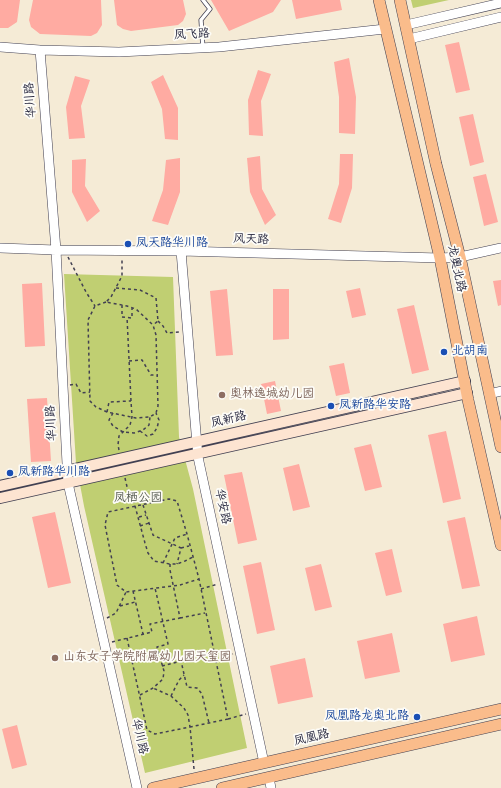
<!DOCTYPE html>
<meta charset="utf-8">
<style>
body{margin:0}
canvas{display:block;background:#f5ebd6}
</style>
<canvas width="501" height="788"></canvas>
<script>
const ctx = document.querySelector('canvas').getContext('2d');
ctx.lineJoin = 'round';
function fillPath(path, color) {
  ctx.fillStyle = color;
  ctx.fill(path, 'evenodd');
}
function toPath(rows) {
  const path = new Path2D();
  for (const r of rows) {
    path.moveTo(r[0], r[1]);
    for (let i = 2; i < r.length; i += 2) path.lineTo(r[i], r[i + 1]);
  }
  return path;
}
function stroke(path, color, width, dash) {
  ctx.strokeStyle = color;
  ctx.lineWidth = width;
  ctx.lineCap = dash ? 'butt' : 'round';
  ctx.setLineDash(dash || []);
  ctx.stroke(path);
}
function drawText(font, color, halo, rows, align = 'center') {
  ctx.font = font + ' Dekko,"LXGW WenKai TC",sans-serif';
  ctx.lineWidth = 3.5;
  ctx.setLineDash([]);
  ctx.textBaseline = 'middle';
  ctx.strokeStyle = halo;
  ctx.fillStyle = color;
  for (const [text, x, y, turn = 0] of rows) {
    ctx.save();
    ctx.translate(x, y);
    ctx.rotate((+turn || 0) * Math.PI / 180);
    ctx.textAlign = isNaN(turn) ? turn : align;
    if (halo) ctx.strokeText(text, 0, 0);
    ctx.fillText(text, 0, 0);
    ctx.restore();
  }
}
fillPath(toPath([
 [411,0,449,0,413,8],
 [64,274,173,277,179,437,193,489,247,748,145,773,84,506,76,463]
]), '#c0cf72');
fillPath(toPath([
 [0,0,20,0,17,22,8,28,0,28],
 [33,0,101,0,102,25,97,33,91,36,40,34,31,27,29,20],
 [114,0,183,0,186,14,183,21,178,25,131,31,123,29,117,25],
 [211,0,281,0,273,12,229,31],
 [292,0,340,0,342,10,296,19],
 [459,42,470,90,456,93,445,45],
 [349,58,356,97,355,134,339,133,339,97,334,62],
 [258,70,271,74,261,101,263,136,249,135,248,100],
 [163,75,178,108,178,140,165,139,162,109,151,82],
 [75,76,90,80,81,106,85,138,69,139,66,107],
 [473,114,484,162,470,166,459,117],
 [340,154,353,154,352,188,341,223,328,219,339,184],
 [260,156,262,189,276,215,265,225,250,192,247,158],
 [180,158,180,192,168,225,152,221,163,190,166,160],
 [86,159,85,186,100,211,87,222,72,192,72,160],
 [486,174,498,222,484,226,473,177],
 [501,280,501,305,498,306,493,281],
 [42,283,45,346,25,347,22,284],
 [360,288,366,315,352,318,346,291],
 [227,289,233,355,216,356,210,291],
 [273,289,289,289,289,339,273,340],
 [414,305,429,370,412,374,397,309],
 [344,363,350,393,336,396,329,366],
 [275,381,281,411,267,414,261,384],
 [47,398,51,461,31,462,27,399],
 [446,431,461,499,443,503,428,435],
 [371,444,382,487,365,491,354,448],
 [299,464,310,507,293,511,283,468],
 [242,472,257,540,238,544,224,475],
 [55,512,71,583,48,588,32,517],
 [465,517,480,586,462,589,447,521],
 [392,549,402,592,386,596,375,553],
 [261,562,275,630,257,634,243,566],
 [321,564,332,607,315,611,305,568],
 [477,616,485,655,451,662,443,624],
 [392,633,400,672,365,679,357,641],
 [305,658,313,697,278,704,270,666],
 [17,725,27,765,12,769,2,729]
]), '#ffaba2');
const service = toPath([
 [203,48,201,20,210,9,203,0]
]);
const tertiary = toPath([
 [406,25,501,3],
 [409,39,501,17],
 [0,47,40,50,119,52,219,47,385,29],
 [40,50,56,250,68,483,137,788],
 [0,248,56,250,181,251,440,258,460,257,501,248],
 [181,251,198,457,264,763],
 [489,394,501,391],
 [269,778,271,788]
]);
const secondary = toPath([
 [0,486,465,381],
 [0,498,467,393]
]);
const primary = toPath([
 [379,0,440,258,468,400,501,545],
 [400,0,436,164,460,257,501,447],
 [153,788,501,709],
 [222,788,501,724]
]);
stroke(service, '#424052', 5);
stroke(tertiary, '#424052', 10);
stroke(secondary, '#424052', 12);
stroke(primary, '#424052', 12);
stroke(toPath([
 [68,257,86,292,95,306],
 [116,288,140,290,156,298,158,321,153,325],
 [106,302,95,306,88,320,90,401,96,407,107,412,136,418,150,417,156,413,158,406,156,335,153,325,136,309,127,306,106,302,111,297,122,276,122,259],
 [122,305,122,317,132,318,132,308],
 [158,321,163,326,167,333,180,332],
 [129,361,142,360,151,375,158,375],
 [70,385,76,384,81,393,90,392],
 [107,412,109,402,131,401],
 [113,413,109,420,113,426,123,432,134,433,143,430,149,425,150,417],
 [140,431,147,436,153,434,157,428,159,420,156,413],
 [119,450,118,445,119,436,130,425,132,417,131,401,127,317],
 [125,478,128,491,132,495,145,543,148,553,154,561,170,564,177,564,185,561,193,557],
 [143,505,153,535,181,548,177,564],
 [139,517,146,515],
 [140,526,149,523],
 [181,548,189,546],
 [163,563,175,538,187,534],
 [201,589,218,584],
 [133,591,143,634],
 [120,606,135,602],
 [107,618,116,613,126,592],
 [180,618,205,613],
 [127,638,147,730,155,734,190,727,188,715,184,708,171,696,153,688],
 [112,642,152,632,150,624,180,618,170,570,170,564],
 [215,658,233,654],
 [162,666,181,661,187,687,197,688,202,694,209,723],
 [140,695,153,688,163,679,164,671,157,647,168,644,155,588],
 [171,696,179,680,184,675],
 [228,719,246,714],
 [194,769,190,727,228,719,199,579,187,534,177,501,169,499,108,512,105,525,117,585,126,592,180,585,199,579]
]), '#424052', 1.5, [3, 3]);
stroke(service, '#fff', 3.5);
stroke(tertiary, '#fff', 9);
stroke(secondary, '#fde4d1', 10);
stroke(primary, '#fabc8b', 11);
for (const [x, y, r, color] of [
 [128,244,4,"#1a4fb4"],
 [444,352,4,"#1a4fb4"],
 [222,395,4,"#8d6e63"],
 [331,406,4,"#1a4fb4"],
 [10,473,4,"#1a4fb4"],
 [55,658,4,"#8d6e63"],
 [417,717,4,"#1a4fb4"]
]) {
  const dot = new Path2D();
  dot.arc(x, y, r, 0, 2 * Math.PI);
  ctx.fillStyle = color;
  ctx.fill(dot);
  stroke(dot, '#fdfcf7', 1.5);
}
drawText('12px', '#22223b', '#fdfcf7', [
 ["凤飞路",192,36,-3],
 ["华川路",32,100,-94],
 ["风天路",251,241,2],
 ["龙奥北路",455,269,78],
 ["凤新路",229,421,-13],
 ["华川路",53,423,-93],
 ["华安路",221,507,78],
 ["华川路",138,737,77],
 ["凤凰路",312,739,-13]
]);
drawText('12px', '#164399', '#fdfcf7', [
 ["凤天路华川路",136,244],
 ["北胡南",452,352],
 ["凤新路华安路",339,406],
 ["凤新路华川路",18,473],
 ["凤凰路龙奥北路",409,717,"right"]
], 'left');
drawText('12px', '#785e54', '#fdfcf7', [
 ["奥林逸城幼儿园",230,395],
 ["山东女子学院附属幼儿园天玺园",63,658]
], 'left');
drawText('12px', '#51564c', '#fdfcf7', [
 ["凤栖公园",138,499]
]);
</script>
